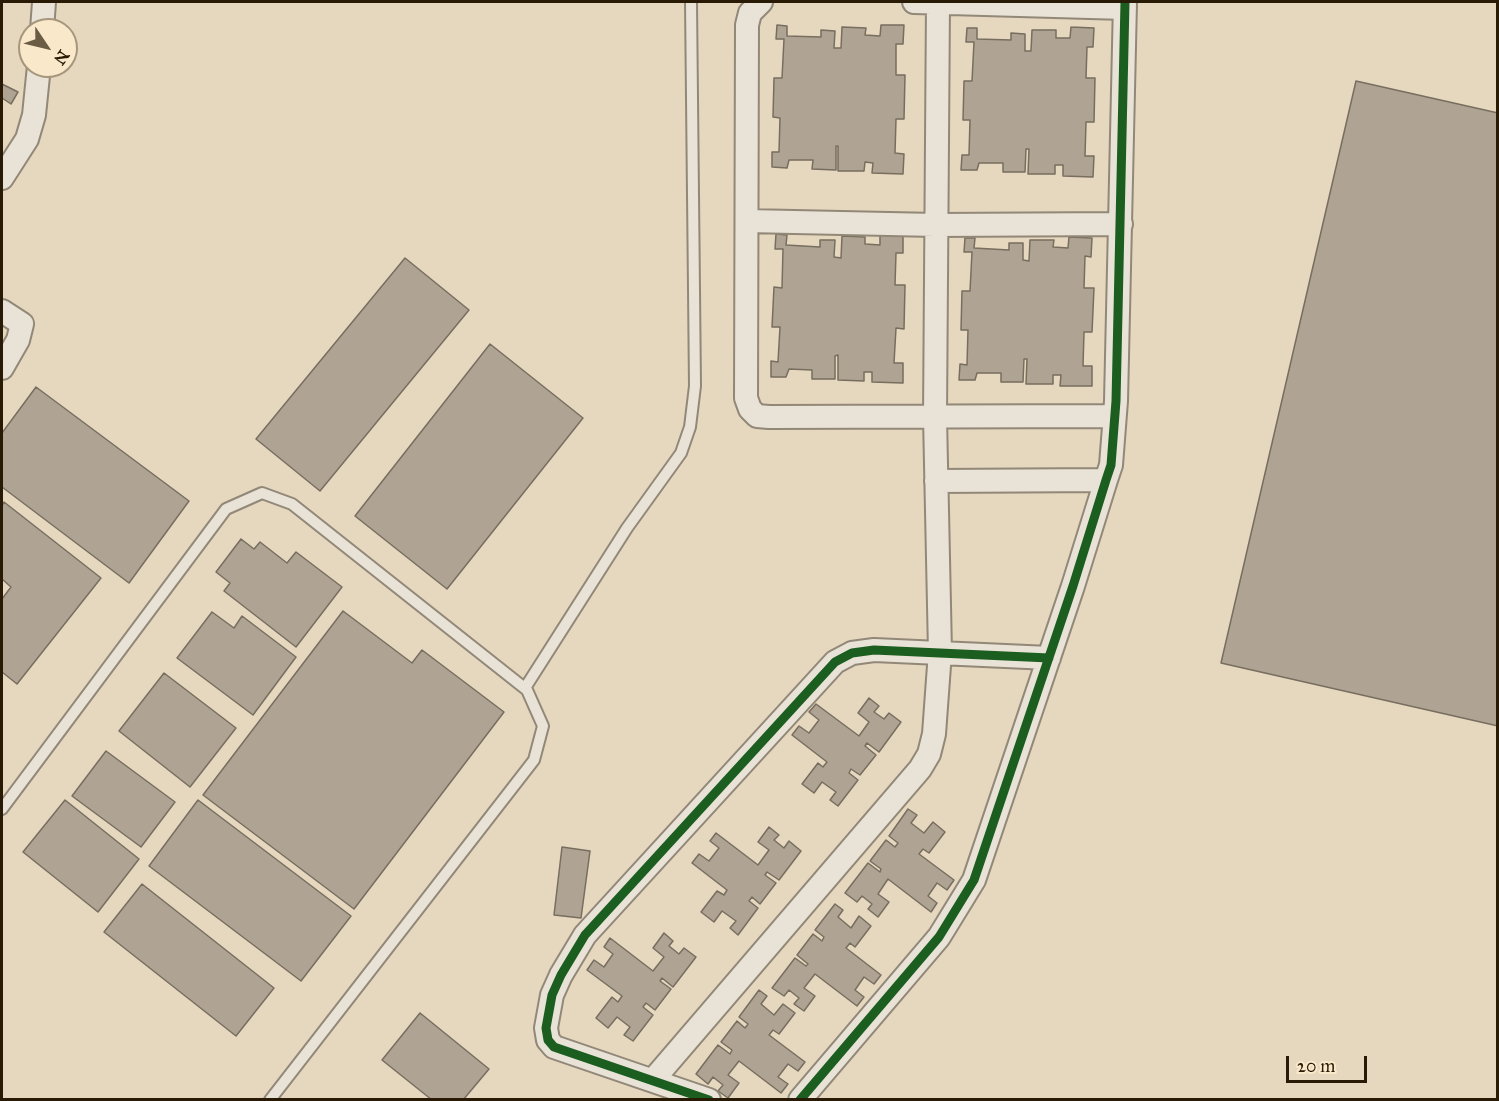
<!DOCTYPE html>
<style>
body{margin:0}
#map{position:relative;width:1499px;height:1101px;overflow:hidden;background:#e6d7bf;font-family:"IM FELL Great Primer",serif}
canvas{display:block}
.frame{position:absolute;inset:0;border:3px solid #291a05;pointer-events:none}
.north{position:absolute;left:18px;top:18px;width:60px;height:60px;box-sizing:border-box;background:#fae8ca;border:2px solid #a6967b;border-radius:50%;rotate:125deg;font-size:16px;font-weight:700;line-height:24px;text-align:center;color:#291a05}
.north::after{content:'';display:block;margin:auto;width:21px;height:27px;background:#6b5c46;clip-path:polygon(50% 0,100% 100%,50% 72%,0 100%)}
.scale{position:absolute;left:1286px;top:1056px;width:81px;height:27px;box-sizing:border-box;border:3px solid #291a05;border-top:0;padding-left:8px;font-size:18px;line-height:21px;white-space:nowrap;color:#291a05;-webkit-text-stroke:4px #fae8ca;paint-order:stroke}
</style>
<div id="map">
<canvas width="1499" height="1101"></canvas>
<div class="frame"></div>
<div class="north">N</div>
<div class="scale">20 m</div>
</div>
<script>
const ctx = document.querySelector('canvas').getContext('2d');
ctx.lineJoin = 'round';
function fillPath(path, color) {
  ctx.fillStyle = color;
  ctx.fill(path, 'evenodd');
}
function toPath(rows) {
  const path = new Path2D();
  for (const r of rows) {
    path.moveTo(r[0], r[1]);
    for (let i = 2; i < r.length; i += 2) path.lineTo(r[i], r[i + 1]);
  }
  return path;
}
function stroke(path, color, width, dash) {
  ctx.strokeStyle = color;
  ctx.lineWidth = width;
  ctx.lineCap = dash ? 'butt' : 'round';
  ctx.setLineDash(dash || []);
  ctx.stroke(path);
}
const building = toPath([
 [777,25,787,26,787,36,821,37,821,30,835,31,834,48,841,48,842,27,866,28,865,35,880,36,881,25,904,25,903,44,896,44,896,75,905,75,904,119,896,119,895,153,904,154,903,174,872,173,873,163,865,162,864,171,838,171,838,146,836,146,836,170,812,169,813,160,789,160,787,168,772,167,772,152,779,152,780,118,773,117,774,78,782,78,784,39,776,39,777,25],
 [1071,27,1094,28,1093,47,1087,47,1086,78,1095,78,1094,122,1086,122,1085,156,1094,156,1093,177,1063,176,1063,165,1055,165,1055,174,1028,174,1029,149,1026,149,1025,172,1003,172,1003,163,979,163,977,170,961,170,962,155,969,155,970,120,963,120,964,81,972,81,974,42,966,42,967,28,977,28,977,39,1011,40,1011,33,1025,34,1025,51,1031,51,1032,30,1056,30,1056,38,1070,38,1071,27],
 [1356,81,1498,113,1498,726,1221,663,1356,81],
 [2,84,18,92,11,104,2,98,2,84],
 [776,234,787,235,786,245,820,247,820,240,835,240,834,257,841,258,842,236,865,237,865,244,880,245,880,234,903,235,903,253,896,253,895,285,905,285,904,329,896,328,894,363,903,363,903,383,872,382,872,372,864,372,864,381,838,380,838,355,835,356,835,379,812,379,812,370,789,369,786,377,771,377,771,361,778,362,780,327,772,327,774,287,782,288,783,249,775,249,776,234],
 [1069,237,1092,238,1091,257,1085,256,1084,288,1094,288,1092,332,1084,332,1083,366,1092,366,1092,386,1060,386,1061,375,1053,375,1053,384,1026,384,1027,359,1024,359,1023,382,1001,382,1001,373,977,373,975,380,959,380,960,364,967,365,968,330,961,330,962,291,970,291,972,252,964,252,965,238,975,238,974,248,1009,250,1009,243,1023,243,1023,260,1029,261,1030,240,1054,240,1053,247,1068,248,1069,237],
 [405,258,469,310,320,491,256,439,405,258],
 [490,344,583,418,447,589,355,516,490,344],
 [36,387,189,501,129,583,2,487,2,433,36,387],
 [4,502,101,578,17,684,2,672,2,599,11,587,2,579,2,506,4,502],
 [241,539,254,549,260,542,287,563,296,552,342,587,296,647,224,591,230,583,216,572,241,539],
 [343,611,412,663,422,650,504,712,354,909,203,795,343,611],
 [212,612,234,628,242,616,296,657,253,715,177,658,212,612],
 [164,673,236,728,190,787,119,731,164,673],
 [869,698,879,706,874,712,884,719,889,713,901,722,879,752,867,743,865,746,876,755,860,775,851,769,849,773,858,780,838,806,830,800,836,792,822,782,814,793,802,784,818,763,823,767,827,762,792,735,799,726,809,733,819,720,809,712,816,704,859,736,869,722,858,713,869,698],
 [106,751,175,802,141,847,72,796,106,751],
 [65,800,139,859,98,912,23,852,65,800],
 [198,800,351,916,301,981,149,866,198,800],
 [908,809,917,815,911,823,924,833,933,822,945,832,929,853,923,849,919,854,954,880,947,890,937,883,928,896,937,903,931,912,888,879,878,894,889,902,878,917,868,909,872,904,862,896,857,902,845,893,868,863,880,872,881,869,870,861,886,840,895,847,898,843,889,836,908,809],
 [769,827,779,835,774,840,784,848,789,841,801,851,779,880,767,872,765,875,776,883,760,904,752,897,749,901,758,908,738,935,730,928,736,921,722,911,714,922,701,912,717,891,724,895,727,890,692,863,699,854,709,861,719,848,710,841,716,833,758,865,769,850,758,842,769,827],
 [562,847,590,851,581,918,554,915,562,847],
 [142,884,274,988,236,1036,104,932,142,884],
 [835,904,843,910,838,917,851,928,859,916,871,926,855,947,850,943,846,948,881,975,874,984,864,977,855,990,864,997,857,1006,815,974,804,988,815,996,804,1011,794,1004,799,998,789,990,784,996,772,988,795,958,806,966,808,964,797,955,813,934,822,941,824,937,815,930,835,904],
 [664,933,673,941,669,946,679,954,684,948,696,957,673,987,662,978,660,981,671,989,655,1010,646,1003,643,1007,653,1015,633,1041,624,1035,630,1027,617,1017,608,1028,596,1018,612,997,618,1002,622,996,587,970,594,960,604,967,613,954,604,947,610,938,653,971,664,957,653,948,664,933],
 [759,990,767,996,761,1004,774,1015,783,1004,795,1013,779,1034,773,1030,769,1035,805,1062,798,1071,788,1064,778,1077,788,1084,781,1093,739,1061,728,1075,739,1083,728,1098,718,1091,723,1085,713,1077,708,1084,696,1074,718,1045,730,1054,732,1050,721,1042,737,1021,745,1028,748,1024,739,1017,759,990],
 [420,1013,489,1069,463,1100,432,1100,382,1060,420,1013]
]);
fillPath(building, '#afa493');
stroke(building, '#776e5f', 1.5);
const lane = toPath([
 [525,688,627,528,681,453,690,427,695,386,691,2],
 [2,809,226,509,262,493,292,504,527,690,543,726,534,760,270,1100]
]);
const street = toPath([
 [761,2,750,13,747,25,746,398,750,409,757,416,769,417,1114,416],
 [914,2,1125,8],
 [42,30,44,2],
 [2,178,27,139,34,115,39,66],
 [747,221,936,225,1121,224],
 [2,311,22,324,18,340,2,368],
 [936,481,1106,480],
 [653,1080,920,769,929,754,934,734,940,652,935,417,938,2],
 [709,1100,554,1047,548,1040,546,1028,552,995,561,975,585,935,835,662,852,653,874,650,1049,658],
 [800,1100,939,937,974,880,1073,586,1106,480,1111,465,1116,401,1125,2]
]);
stroke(lane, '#928878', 14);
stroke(street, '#928878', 26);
stroke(lane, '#e9e2d6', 10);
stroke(street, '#e9e2d6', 22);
stroke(toPath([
 [709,1100,554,1047,548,1040,546,1028,552,995,561,975,585,935,835,662,852,653,874,650,1049,658],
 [800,1100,939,937,974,880,1073,586,1106,480,1111,465,1116,401,1125,2]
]), '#1b5e20', 9);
</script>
